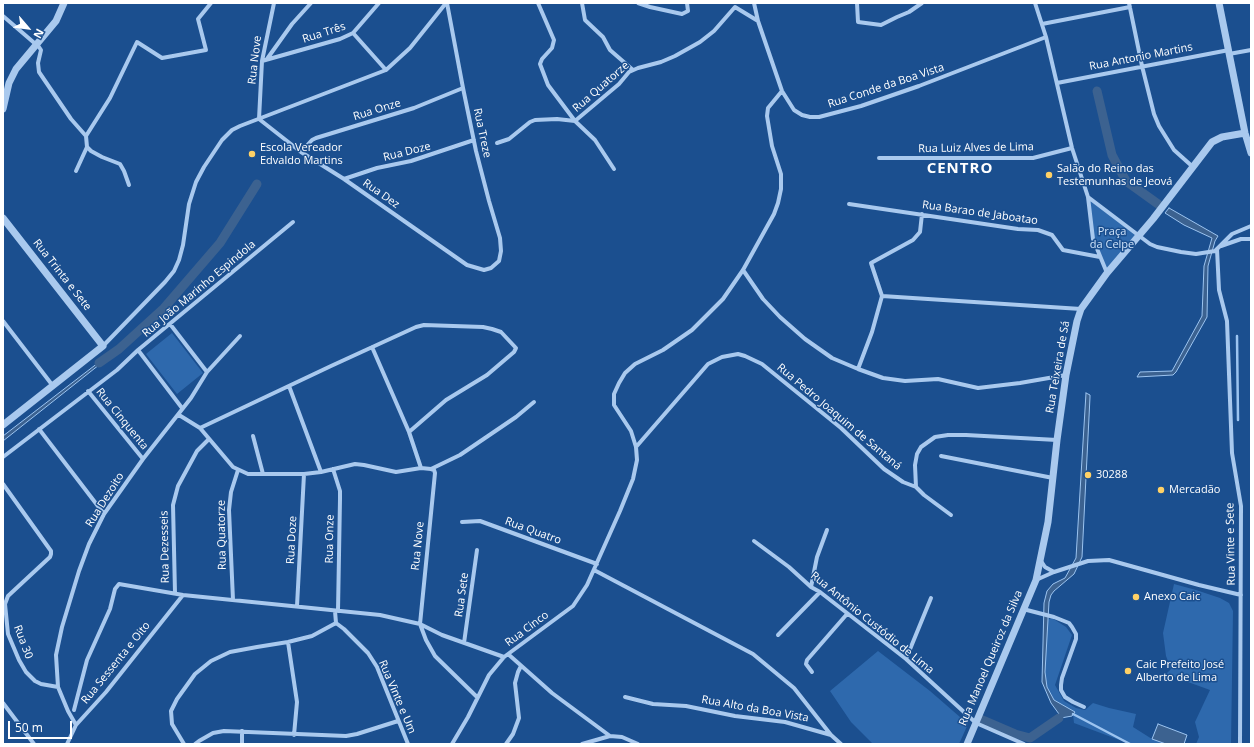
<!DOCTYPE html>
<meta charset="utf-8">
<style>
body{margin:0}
#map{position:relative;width:1254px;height:747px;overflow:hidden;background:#1b4f8f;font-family:"Open Sans",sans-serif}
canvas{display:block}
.frame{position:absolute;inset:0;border:4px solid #fff;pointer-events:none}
.north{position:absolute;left:8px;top:8px;width:40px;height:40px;-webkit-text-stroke:3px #1b4f8f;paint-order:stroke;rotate:118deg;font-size:11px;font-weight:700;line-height:16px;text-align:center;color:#fff}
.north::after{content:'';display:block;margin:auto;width:14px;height:18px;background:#fff;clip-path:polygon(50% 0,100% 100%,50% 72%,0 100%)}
.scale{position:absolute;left:8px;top:721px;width:64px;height:18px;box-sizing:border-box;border:2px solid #fff;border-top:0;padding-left:5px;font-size:12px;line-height:14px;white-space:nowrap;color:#fff;-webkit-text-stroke:3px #1b4f8f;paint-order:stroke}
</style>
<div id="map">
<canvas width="1254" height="747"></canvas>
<div class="frame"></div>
<div class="north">N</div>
<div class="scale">50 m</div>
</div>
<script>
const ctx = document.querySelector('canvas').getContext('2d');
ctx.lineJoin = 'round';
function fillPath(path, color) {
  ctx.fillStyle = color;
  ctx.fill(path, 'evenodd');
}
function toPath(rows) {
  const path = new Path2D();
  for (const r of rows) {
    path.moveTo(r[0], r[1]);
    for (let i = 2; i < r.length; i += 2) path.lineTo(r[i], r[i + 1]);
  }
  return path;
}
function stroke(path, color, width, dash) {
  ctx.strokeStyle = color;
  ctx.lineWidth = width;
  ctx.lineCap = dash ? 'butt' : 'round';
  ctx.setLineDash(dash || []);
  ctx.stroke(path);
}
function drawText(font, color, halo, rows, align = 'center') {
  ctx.font = font + ' "Open Sans",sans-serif';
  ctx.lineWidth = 3;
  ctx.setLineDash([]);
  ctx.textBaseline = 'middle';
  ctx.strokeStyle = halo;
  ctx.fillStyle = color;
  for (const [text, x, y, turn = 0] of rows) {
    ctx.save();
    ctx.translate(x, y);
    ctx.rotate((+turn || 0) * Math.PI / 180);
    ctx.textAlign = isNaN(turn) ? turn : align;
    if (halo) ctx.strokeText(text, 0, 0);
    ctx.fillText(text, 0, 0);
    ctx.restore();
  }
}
fillPath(toPath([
 [1088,198,1139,235,1107,273,1094,242],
 [172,333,203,373,177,394,146,354],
 [1174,584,1196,590,1220,598,1229,603,1233,611,1231,744,1196,744,1199,737,1195,722,1210,690,1166,674,1171,669,1166,656,1163,633],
 [1052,618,1066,627,1072,635,1055,685,1064,701,1076,708,1085,710,1093,703,1109,708,1136,714,1133,727,1152,739,1165,744,1130,744,1074,723,1073,714,1050,699,1042,680,1047,620],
 [878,651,930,691,968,724,959,744,873,744,851,722,830,691]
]), '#2e69ad');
const water = toPath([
 [1169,208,1218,236,1215,241,1208,266,1207,317,1176,372,1173,375,1137,377,1140,372,1172,371,1202,316,1204,266,1212,238,1184,225,1165,213,1169,208],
 [107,356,109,357,3,441,3,436,107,356],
 [1086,393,1090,395,1090,397,1082,557,1074,574,1054,591,1051,595,1049,602,1045,672,1047,687,1054,700,1075,712,1072,716,1061,718,1059,718,1059,714,1051,703,1042,682,1044,603,1047,591,1053,584,1065,578,1076,558,1086,393],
 [1158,724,1187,735,1184,744,1166,744,1152,739,1158,724]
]);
fillPath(water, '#3c6290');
stroke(water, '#9cc4f0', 1);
stroke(toPath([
 [1237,336,1238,420],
 [1073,714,1130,744]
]), '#9cc4f0', 2.5);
stroke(toPath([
 [1097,91,1112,155,1126,181,1158,204],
 [99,363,119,349,164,308,220,243,257,184],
 [980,719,1015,734,1030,738,1059,718]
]), '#3c6290', 9);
stroke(toPath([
 [538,3,554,40,552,48,542,59,540,64,548,85,575,121,595,140,614,169],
 [582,3,585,20,603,37,610,50,633,70],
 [638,3,650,7,682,14,688,11,687,3],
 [754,3,758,21,782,91,794,110,802,115,810,117,819,117,861,106,919,86,1046,37],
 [857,3,858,22,881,25,897,17,909,12,922,3],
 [1035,3,1046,37,1072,148,1088,197,1093,239,1107,273],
 [1129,3,1142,66,1154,114,1159,126,1174,150,1193,167],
 [3,16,39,47,41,50,38,63,39,72,71,119,86,136,87,147,76,171],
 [1042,24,1130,7],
 [353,33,386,70],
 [1229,54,1251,50],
 [267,59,292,24,311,3],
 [262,61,340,39,353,33,379,3],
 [1057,83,1229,50],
 [259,119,301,152,344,179,467,265,484,270,491,268,499,261,501,251,500,238,489,201,476,151,463,88,447,3],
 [259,119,262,61,274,3],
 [575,121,619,84,629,72,638,68,661,62,675,56,700,42,714,31,735,7,758,21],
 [86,136,110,98,137,42,162,58,206,50,198,19,211,3],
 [497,143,509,139,530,122,535,120,557,119,575,121],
 [87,147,91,151,102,157,120,164,124,171,129,185],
 [301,152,312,140,316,138,414,108,463,88],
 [879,158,1033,158,1072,148],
 [344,179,377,168,411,161,474,140],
 [1088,197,1150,244,1157,247,1181,252,1196,254,1215,251,1232,234,1251,226],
 [849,204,1018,229,1038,230,1052,235,1063,250,1100,257],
 [1221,246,1241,239,1251,239],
 [1217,249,1219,290,1227,321,1232,453,1241,506,1240,744],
 [743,270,763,299,780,317,805,339,832,358,858,369,883,378,905,381,938,379,978,388,1020,383,1066,375],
 [882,296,1081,309],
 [3,321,53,386],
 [170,324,207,372],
 [103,346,165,282,174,271,179,260,183,245,189,204,196,182,204,167,222,140,232,130,240,126,386,70,410,48,446,3],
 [372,347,409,432,421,468],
 [138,350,182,408],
 [858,369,872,332,882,296,871,263,913,240,920,232,922,214],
 [289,386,321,472],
 [88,391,143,459],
 [179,415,200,428,233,467,248,474,304,474,321,472,355,464,364,465,396,472,421,468,431,469,434,470,435,473,420,624,426,640,435,656,477,697],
 [200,428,331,366,416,327,424,325,483,327,492,329,501,332,516,348,514,352,487,375,446,400,409,432],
 [39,429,104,514],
 [253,436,263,474],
 [636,447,708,364,722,357,738,354,745,356,762,364,841,428,884,469,903,482,916,487,924,495,951,515],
 [941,456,1053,478],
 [3,457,117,370,138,350,293,222],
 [333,469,340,491,340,499,338,611],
 [431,469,460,455,516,417,534,402],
 [3,484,51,551,51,554,50,557,8,596,5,604,8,634,19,660,26,672,35,681,41,684,58,687],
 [916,487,915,465,917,454,921,447,935,437,948,435,966,435,1057,440],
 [462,522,480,521,597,564],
 [754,541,789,567,811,587,820,592,906,659,976,723,1024,744],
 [1041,561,1045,567,1054,572],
 [594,570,753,654,794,688,831,735],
 [1036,580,1054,572,1088,561,1109,560,1199,585,1241,595],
 [811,587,817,557,827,530],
 [175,593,173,505,178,486,197,451,209,439],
 [233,600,229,510,231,492,238,470],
 [297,606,304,474],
 [1023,609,1054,617,1069,623,1072,627,1076,634,1076,639,1062,678,1061,685,1061,690,1065,697,1073,702,1084,707],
 [335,611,336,623],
 [336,623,344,629,368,653,377,667,408,744],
 [778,635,820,592],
 [288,642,297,702,294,735],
 [464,643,477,550],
 [508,654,552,693,610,736],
 [906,659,931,598],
 [812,672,806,664,807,660,847,614],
 [625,697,653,704,686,706,735,716,785,722,831,735,841,744],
 [3,703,34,744],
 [74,710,87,660,110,609,115,589,119,584,183,595,380,615,420,624,442,635,504,657],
 [76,725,68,711,58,687,56,655,62,627,79,571,89,544,104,514,143,459,191,398,207,372,240,336],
 [67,744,76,725,106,692,183,595],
 [184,744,172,724,171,711,177,699,195,674,211,661,230,652,257,647,288,642,312,636,336,623],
 [195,744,199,741,213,733,224,731,346,736,357,734,398,721],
 [242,744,242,731],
 [452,744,468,717,489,675,504,657,573,606,587,585,620,511,633,479,637,460,636,447,631,431,614,405,614,394,619,383,625,373,635,364,663,350,692,330,723,299,743,270,774,214,778,203,781,189,781,174,772,146,767,116,768,108,782,91],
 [506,744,513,734,519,718,515,683,518,672,521,666],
 [582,744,610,736,622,737,638,744]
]), '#a9c9ee', 4);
stroke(toPath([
 [1219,3,1245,133,1251,153],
 [3,109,9,83,16,69,56,21,64,3],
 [3,218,103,346,3,425],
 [967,744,1036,580,1048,522,1057,440,1066,375,1077,321,1081,309,1107,273,1153,219,1212,142,1222,137,1245,133]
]), '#a9c9ee', 7);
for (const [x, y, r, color] of [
 [252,154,4,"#ffd166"],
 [1049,175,4,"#ffd166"],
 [1088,475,4,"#ffd166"],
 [1161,490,4,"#ffd166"],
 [1136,597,4,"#ffd166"],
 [1128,671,4,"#ffd166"]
]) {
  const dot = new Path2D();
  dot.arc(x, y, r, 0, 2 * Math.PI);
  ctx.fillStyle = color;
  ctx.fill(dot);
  stroke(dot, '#1b4f8f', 1.5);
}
drawText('11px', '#fff', '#1b4f8f', [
 ["Rua Três",324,33,-18],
 ["Rua Antonio Martins",1141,57,-11],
 ["Rua Nove",255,60,-83],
 ["Rua Conde da Boa Vista",886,86,-18],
 ["Rua Quatorze",601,87,-41],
 ["Rua Onze",377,110,-17],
 ["Rua Treze",482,133,78],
 ["Rua Luiz Alves de Lima",976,148,-1],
 ["Rua Doze",407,152,-14],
 ["Rua Dez",381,194,35],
 ["Rua Barao de Jaboatao",980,213,8],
 ["Rua Trinta e Sete",62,275,52],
 ["Rua João Marinho Espindola",199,289,-40],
 ["Rua Teixeira de Sá",1058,367,-80],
 ["Rua Pedro Joaquim de Santaná",839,417,40],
 ["Rua Cinquenta",122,419,51],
 ["Rua Dezoito",105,500,-58],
 ["Rua Quatro",533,531,20],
 ["Rua Quatorze",222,535,-91],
 ["Rua Onze",330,539,-89],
 ["Rua Doze",292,540,-87],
 ["Rua Vinte e Sete",1231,544,-91],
 ["Rua Nove",418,546,-84],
 ["Rua Dezesseis",165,547,-91],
 ["Rua Sete",462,595,-82],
 ["Rua Antônio Custódio de Lima",872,623,39],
 ["Rua Cinco",527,629,-37],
 ["Rua 30",23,642,69],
 ["Rua Manoel Queiroz da Silva",991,658,-67],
 ["Rua Sessenta e Oito",116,663,-51],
 ["Rua Vinte e Um",397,697,67],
 ["Rua Alto da Boa Vista",755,709,10]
]);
drawText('11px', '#fff', '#1b4f8f', [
 ["Escola Vereador",260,148],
 ["Edvaldo Martins",260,161],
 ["Salão do Reino das",1057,169],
 ["Testemunhas de Jeová",1057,182],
 ["30288",1096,475],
 ["Mercadão",1169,490],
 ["Anexo Caic",1144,597],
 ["Caic Prefeito José",1136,665],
 ["Alberto de Lima",1136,678]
], 'left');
drawText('11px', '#cfe3fa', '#1b4f8f', [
 ["Praça",1112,232],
 ["da Celpe",1112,245]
]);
ctx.letterSpacing = '1px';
drawText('bold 15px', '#fff', '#1b4f8f', [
 ["CENTRO",960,169]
]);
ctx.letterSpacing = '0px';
</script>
